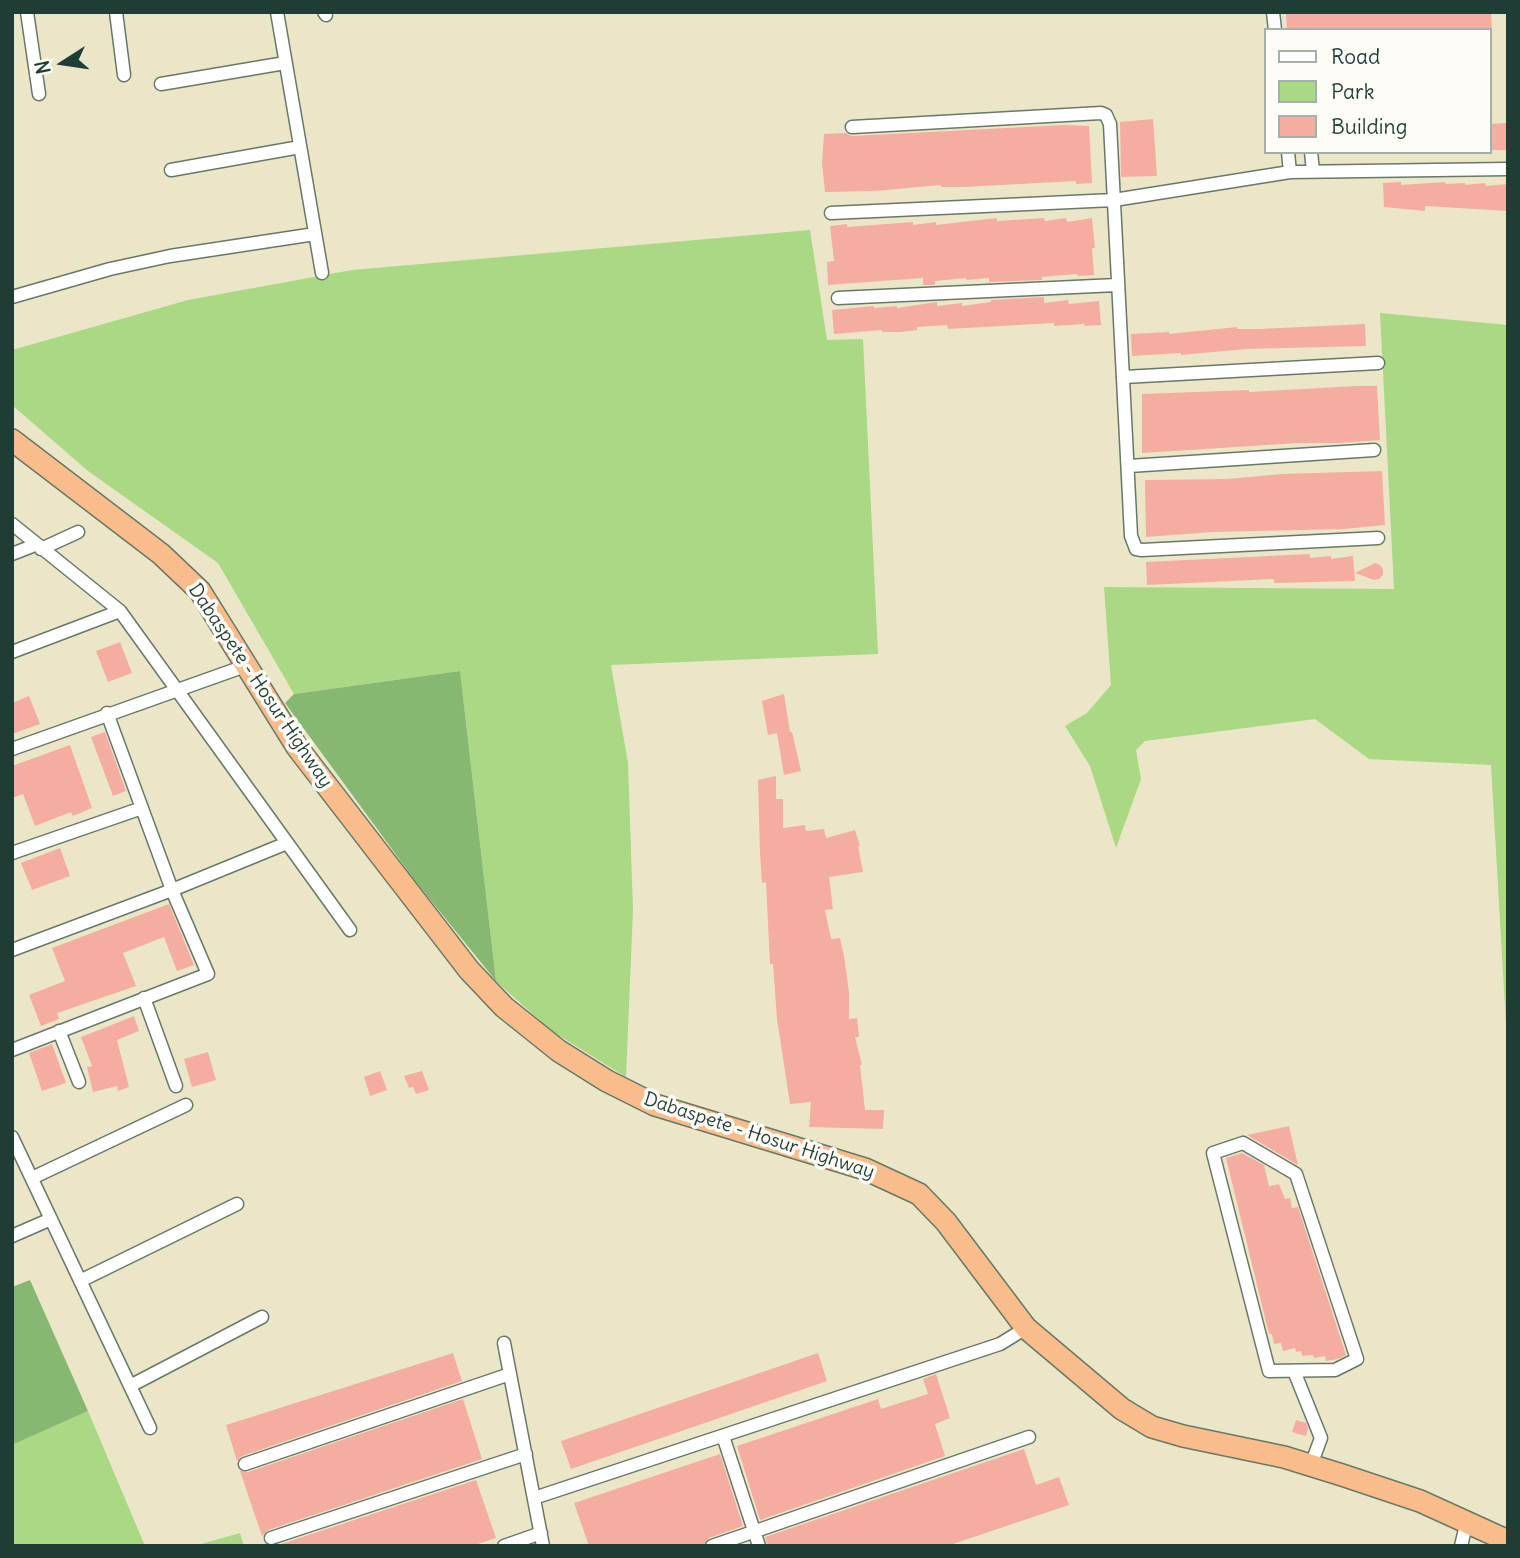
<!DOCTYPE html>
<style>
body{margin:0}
#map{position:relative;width:1520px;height:1558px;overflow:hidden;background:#ece6c8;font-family:Delius,sans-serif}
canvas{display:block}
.frame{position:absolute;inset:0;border:14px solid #1f3d34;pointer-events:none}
.legend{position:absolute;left:1264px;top:28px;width:228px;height:126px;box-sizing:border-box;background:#fdfcf7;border:2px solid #a4b0a9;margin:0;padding:9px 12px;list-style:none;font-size:21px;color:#1f3d34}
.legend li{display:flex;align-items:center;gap:14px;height:35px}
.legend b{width:35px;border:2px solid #a4b0a9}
.north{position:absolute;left:28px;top:28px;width:70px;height:70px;-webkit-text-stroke:5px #fdfcf7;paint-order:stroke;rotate:258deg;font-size:19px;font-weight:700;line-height:28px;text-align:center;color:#1f3d34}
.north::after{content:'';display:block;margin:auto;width:24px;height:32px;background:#1f3d34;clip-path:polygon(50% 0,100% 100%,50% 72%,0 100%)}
</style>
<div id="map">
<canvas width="1520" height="1558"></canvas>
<div class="frame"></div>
<ul class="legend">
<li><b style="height:9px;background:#fff"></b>Road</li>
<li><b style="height:19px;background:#aad885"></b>Park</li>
<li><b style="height:19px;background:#f5ada1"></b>Building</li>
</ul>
<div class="north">N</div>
</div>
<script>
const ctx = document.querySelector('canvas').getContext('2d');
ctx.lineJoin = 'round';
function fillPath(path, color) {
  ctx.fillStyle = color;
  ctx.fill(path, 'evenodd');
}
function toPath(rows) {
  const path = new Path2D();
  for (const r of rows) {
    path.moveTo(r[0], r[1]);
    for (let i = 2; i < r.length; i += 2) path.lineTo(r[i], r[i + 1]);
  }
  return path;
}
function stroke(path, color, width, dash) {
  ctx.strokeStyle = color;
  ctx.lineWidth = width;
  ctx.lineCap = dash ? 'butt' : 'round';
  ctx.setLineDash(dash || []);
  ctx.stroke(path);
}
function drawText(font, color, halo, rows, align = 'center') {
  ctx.font = font + ' Delius,sans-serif';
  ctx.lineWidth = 7;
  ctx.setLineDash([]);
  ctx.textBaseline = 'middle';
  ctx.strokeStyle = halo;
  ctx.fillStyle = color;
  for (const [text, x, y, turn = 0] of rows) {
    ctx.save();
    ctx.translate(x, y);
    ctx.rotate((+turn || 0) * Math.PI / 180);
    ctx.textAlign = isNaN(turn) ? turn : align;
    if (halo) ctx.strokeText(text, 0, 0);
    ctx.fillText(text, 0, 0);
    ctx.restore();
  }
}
fillPath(toPath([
 [810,230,827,340,863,339,878,654,611,665,628,763,633,910,626,1077,550,1030,496,981,460,671,294,694,218,563,88,471,12,405,12,350,188,300,352,270],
 [1380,313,1508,325,1508,1059,1491,765,1369,759,1315,719,1145,741,1136,750,1141,779,1116,848,1090,766,1065,726,1087,713,1111,685,1104,587,1394,589],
 [88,1411,145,1546,12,1546,12,1445],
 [240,1533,244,1546,194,1546]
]), '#aad885');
fillPath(toPath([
 [460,671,496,981,416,882,285,703,294,694],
 [30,1280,88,1411,12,1445,12,1287]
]), '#87b872');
fillPath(toPath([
 [1286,12,1491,12,1492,30,1287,30],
 [1153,119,1157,176,1121,177,1120,122],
 [1506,123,1508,150,1490,150,1490,124],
 [1064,125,1089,126,1092,183,1076,184,1076,181,964,187,941,187,941,185,875,191,825,192,822,163,824,134,846,133,852,136],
 [1401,182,1401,185,1445,182,1446,184,1465,183,1465,185,1485,183,1486,186,1508,184,1508,211,1425,206,1425,211,1384,207,1383,183],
 [997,218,997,221,1044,218,1045,221,1066,218,1067,222,1092,218,1095,248,1092,248,1094,275,1078,276,1077,274,1042,277,1042,280,989,282,989,278,966,280,966,278,935,281,935,285,923,285,923,278,828,285,827,262,834,261,830,226,847,224,847,227,913,222,913,225,936,222,936,225],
 [1044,297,1044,303,1068,300,1069,304,1099,301,1101,325,1085,326,1084,324,1054,326,1054,323,948,329,947,325,917,327,917,330,901,332,882,332,882,330,834,334,832,310,874,306,874,308,897,306,897,308,937,302,937,306,962,303,962,306,991,302,991,300],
 [1365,324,1366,346,1246,349,1181,355,1181,353,1132,356,1131,334,1169,332,1169,334,1237,327,1237,329,1259,329],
 [1356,386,1377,386,1380,440,1340,443,1298,443,1142,453,1142,394,1249,390,1249,392],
 [1382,471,1385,525,1344,529,1213,532,1146,537,1145,480,1227,479,1282,474],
 [1310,554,1310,558,1331,556,1331,559,1353,556,1355,581,1274,583,1274,579,1147,585,1146,562],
 [1375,563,1380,565,1383,569,1383,575,1379,579,1374,580,1355,573],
 [120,642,132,673,108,682,96,651],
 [784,694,790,732,792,732,801,771,784,775,777,733,768,735,762,701],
 [29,696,40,724,12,734,12,703],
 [105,732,126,791,113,796,91,737],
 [70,745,92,808,73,816,71,812,35,826,23,794,12,798,12,766],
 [776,776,776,799,783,799,783,828,805,825,806,831,824,829,826,838,855,830,860,846,858,846,863,872,829,877,833,909,825,910,831,939,840,938,844,956,849,992,849,1019,857,1018,859,1037,855,1037,862,1065,860,1065,865,1110,884,1110,883,1129,809,1127,811,1102,790,1104,777,1019,773,964,770,964,766,882,762,883,760,853,758,780],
 [60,848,70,876,32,890,21,863],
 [169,904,194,965,177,971,164,937,123,953,136,986,57,1013,59,1019,41,1026,29,995,65,981,52,948],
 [134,1016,139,1031,117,1040,129,1087,118,1091,117,1086,93,1092,87,1067,92,1066,81,1037],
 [52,1044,66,1083,42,1091,29,1053],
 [208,1052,216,1080,192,1087,184,1059],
 [380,1071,387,1090,370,1096,364,1077],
 [422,1071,429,1090,416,1094,413,1087,409,1088,404,1076],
 [1289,1126,1298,1165,1247,1135],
 [1242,1153,1264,1165,1269,1186,1279,1184,1285,1199,1290,1198,1292,1208,1298,1207,1346,1355,1338,1359,1326,1361,1325,1356,1314,1358,1313,1355,1302,1356,1301,1351,1296,1352,1295,1348,1283,1351,1281,1343,1274,1344,1272,1334,1269,1334,1226,1158],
 [453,1353,462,1381,242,1456,237,1461,226,1425],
 [818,1353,827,1381,571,1469,561,1441],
 [936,1374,950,1418,935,1424,945,1456,760,1520,737,1446,878,1399,881,1409,928,1394,923,1379],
 [463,1399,482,1459,268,1530,262,1536,240,1471,248,1472],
 [1296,1420,1306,1423,1308,1428,1306,1436,1292,1432],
 [1024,1449,1036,1485,1059,1477,1069,1505,947,1546,768,1546,765,1537],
 [720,1454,743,1526,709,1538,703,1546,589,1546,574,1503],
 [476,1480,496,1538,472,1546,275,1546]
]), '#f5ada1');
const minor = toPath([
 [27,12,39,94],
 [116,12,124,75],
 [277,12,322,273],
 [324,12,326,15],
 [1273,12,1275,30],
 [161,84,285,63],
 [852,127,1101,113,1106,115,1110,124,1131,536,1136,549,1142,550,1378,538],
 [1288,152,1290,172],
 [1311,152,1313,171],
 [171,170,300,147],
 [831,213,1114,200,1290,172,1508,169],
 [12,297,110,269,170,256,315,234],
 [838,298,1117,285],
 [1124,377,1378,363],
 [1129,466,1374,450],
 [12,524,120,611,350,930],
 [41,549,78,532],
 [12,554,35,545],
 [12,652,120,611],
 [12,749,248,665],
 [12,853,142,808],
 [12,950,172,890,287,843],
 [144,998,176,1086],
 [59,1031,79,1082],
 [12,1050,208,974,172,890,107,713],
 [12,1137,150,1428],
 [1243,1143,1296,1174,1357,1359,1335,1370,1269,1371,1213,1153,1243,1143],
 [32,1178,186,1105],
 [12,1236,51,1219],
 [80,1281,237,1204],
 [504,1343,543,1546],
 [1294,1371,1321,1438,1311,1465],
 [130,1386,262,1317],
 [723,1436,759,1546],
 [245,1464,510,1374],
 [534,1498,1000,1344,1026,1328],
 [271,1538,526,1454],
 [504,1546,541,1533],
 [712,1546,1029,1437],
 [1461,1546,1467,1521]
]);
const trunk = toPath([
 [12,440,161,554,200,591,297,747,469,970,504,1007,559,1051,607,1081,655,1105,865,1169,919,1194,946,1222,1026,1328,1122,1409,1152,1427,1183,1436,1284,1457,1342,1475,1420,1501,1508,1541]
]);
stroke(minor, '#677868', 15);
stroke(trunk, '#677868', 24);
stroke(minor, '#fff', 12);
stroke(trunk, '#f9bc8a', 21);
drawText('19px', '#1f3d34', '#fdfcf7', [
 ["Dabaspete - Hosur Highway",260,686,56],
 ["Dabaspete - Hosur Highway",759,1136,18]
]);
</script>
